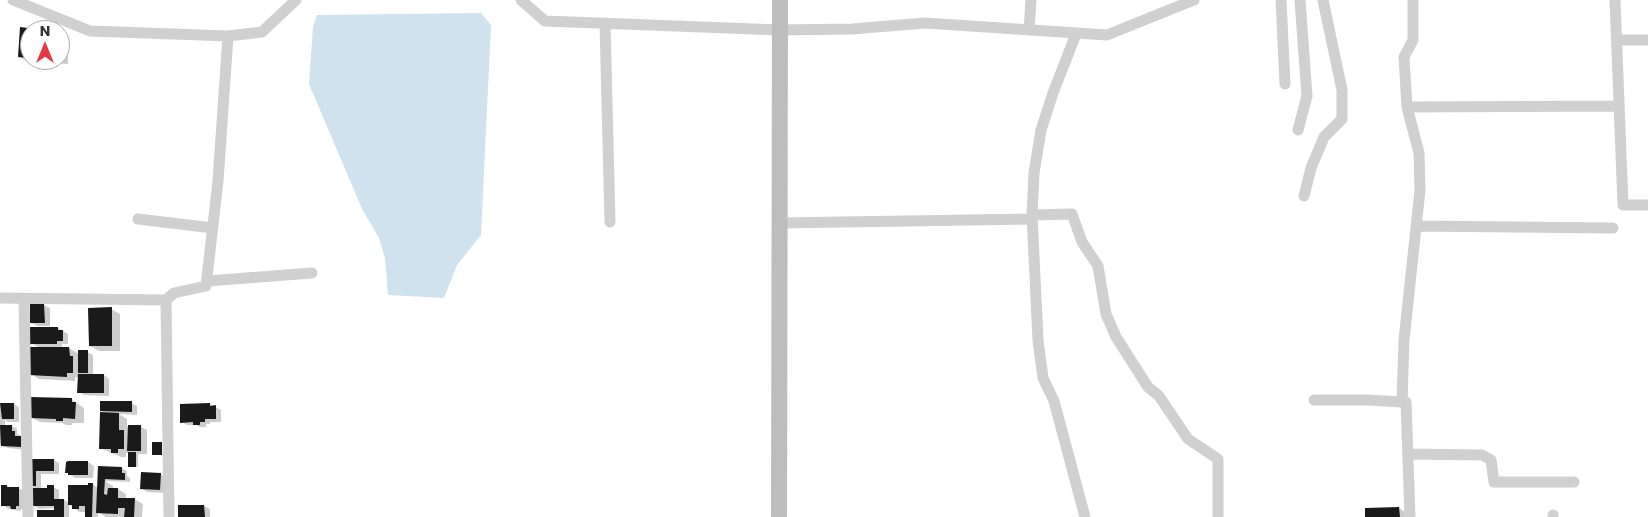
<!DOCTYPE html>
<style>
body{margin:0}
#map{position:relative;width:1648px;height:517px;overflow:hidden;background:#fff;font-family:Poppins,sans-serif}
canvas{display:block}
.north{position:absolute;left:20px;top:20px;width:50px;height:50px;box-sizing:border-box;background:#fff;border:1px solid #adadad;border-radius:50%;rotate:0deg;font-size:14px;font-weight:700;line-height:20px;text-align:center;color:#333}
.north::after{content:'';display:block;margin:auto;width:18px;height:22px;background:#e63946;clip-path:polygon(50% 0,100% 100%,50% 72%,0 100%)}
</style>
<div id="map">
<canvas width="1648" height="517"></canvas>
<div class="north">N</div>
</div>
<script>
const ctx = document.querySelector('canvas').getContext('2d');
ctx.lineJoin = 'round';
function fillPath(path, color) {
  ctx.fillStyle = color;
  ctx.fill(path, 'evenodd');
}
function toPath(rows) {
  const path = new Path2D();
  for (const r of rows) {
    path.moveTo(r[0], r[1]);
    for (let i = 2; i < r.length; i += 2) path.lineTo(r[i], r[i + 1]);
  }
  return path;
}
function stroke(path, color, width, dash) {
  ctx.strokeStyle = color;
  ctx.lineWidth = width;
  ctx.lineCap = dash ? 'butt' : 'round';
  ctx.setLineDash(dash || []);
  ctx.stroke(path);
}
fillPath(toPath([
 [481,13,491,25,481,235,457,265,444,298,388,295,385,258,379,238,362,209,309,84,313,27,317,15]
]), '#cfe2ee');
fillPath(toPath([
 [21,29,39,30,30,30,30,60,60,60,60,32,68,36,68,64,28,62,19,57],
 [44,305,50,308,50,326,38,326,31,323],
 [111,309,120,314,120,351,99,351,90,346],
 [58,328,68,334,68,344,62,344,62,348,69,348,79,354,87,352,93,355,93,375,104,375,109,379,109,396,84,395,79,392,79,377,75,377,75,381,39,379,31,374,40,348,31,343],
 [71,399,84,408,84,423,72,423,72,425,66,425,62,423,40,422,31,417],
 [131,403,137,406,137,415,119,414,127,419,127,427,141,427,147,430,147,454,138,454,138,467,130,466,130,453,126,453,126,457,121,457,100,448,106,414,101,411],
 [0,404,13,404,19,407,19,422,8,422,5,420,5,426,12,426,17,429,17,434,20,435,26,450,8,448,0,445],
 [210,404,221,410,221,422,210,422,210,424,206,424,206,427,200,427,196,425,187,425,182,422],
 [31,460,53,460,59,463,59,474,41,474,41,490,53,487,59,490,59,500,64,500,69,503,92,484,98,488,98,478,122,468,127,471,127,476,130,478,130,482,105,481,113,486,113,489,118,489,126,494,126,499,134,499,143,504,142,517,106,517,98,512,98,517,86,517,86,512,79,512,69,504,69,517,38,517,56,511,56,508,39,509,34,505,38,490,31,486],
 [88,462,94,466,93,478,75,478,67,472],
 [160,474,166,477,165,493,147,492,142,489],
 [7,486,11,488,18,488,24,491,24,509,21,509,21,511,8,509,3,505],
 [204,506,210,509,210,517,180,517,179,507],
 [1399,508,1410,515,1410,517,1366,517]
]), '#0003');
fillPath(toPath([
 [20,27,36,29,36,30,30,30,30,58,18,57],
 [30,304,44,304,45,323,30,323],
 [112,307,112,346,89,346,88,308],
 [30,327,58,327,58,330,63,330,63,341,57,341,57,344,30,344],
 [29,347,69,347,70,356,73,356,73,373,67,373,67,377,29,375],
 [78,350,88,350,88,373,78,373],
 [78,374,104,374,104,393,77,393],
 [30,397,72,398,72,402,76,402,75,419,63,418,63,421,56,421,56,419,30,418],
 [100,401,132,401,132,412,100,411],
 [0,403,14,403,14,419,2,419],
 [210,403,210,406,216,405,216,419,205,419,205,422,200,422,200,425,193,425,193,422,180,423,180,404],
 [100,412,119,413,119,430,124,430,124,449,118,449,118,453,111,453,111,449,99,449],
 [0,425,12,425,12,431,15,431,15,436,21,436,21,447,1,446],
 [128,425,141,425,141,451,127,451],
 [152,442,162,442,162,455,152,455],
 [128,452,136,452,136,467,128,467],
 [30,459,54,459,54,471,36,471,36,486,30,486],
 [68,461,88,461,88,475,68,475,68,473,65,473,66,462],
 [98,466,122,467,122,473,125,473,125,480,105,479,104,494,107,495,108,488,118,488,118,498,135,498,134,517,124,517,125,508,118,508,118,514,96,513],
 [141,472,161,473,160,490,140,489],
 [88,483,93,483,92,517,85,517,85,506,79,506,79,509,72,509,72,505,68,505,68,485,88,485],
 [1,485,7,485,7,487,19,487,19,506,16,506,16,509,11,509,10,506,1,506],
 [47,485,54,485,54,499,64,499,64,517,37,517,37,510,54,510,54,506,33,506,32,488,47,488],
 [178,505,204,505,205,517,178,517],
 [1399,507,1400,517,1365,517,1365,508]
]), '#1a1a1a');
stroke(toPath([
 [13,0,90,31,228,36,262,32,296,0],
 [521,0,545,21,780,30,852,29,925,23,1107,35,1194,0],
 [1281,0,1285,84],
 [1615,0,1623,205,1648,205],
 [605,23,610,222],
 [1029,30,1031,0],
 [1076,34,1053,93,1041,130,1034,173,1032,215,1038,340,1043,378,1054,401,1085,517],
 [1617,40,1648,40],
 [1407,107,1619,106],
 [1298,130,1307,96,1300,0],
 [1304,196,1311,168,1324,137,1342,119,1342,90,1323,0],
 [1032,215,1072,214,1082,242,1098,266,1106,314,1116,337,1148,387,1159,396,1188,439,1218,459,1218,517],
 [138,219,213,228],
 [780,223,1032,219],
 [1416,226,1613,228],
 [207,281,312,273],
 [0,298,166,300,174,293,206,286,218,181,228,36],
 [24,299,28,517],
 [166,300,169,517],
 [1314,400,1368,400,1402,402,1404,340,1420,190,1419,153,1407,107,1404,57,1413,40,1413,0],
 [1406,402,1410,517],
 [1408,454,1482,455,1491,460,1494,482,1574,482],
 [1553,517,1553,515]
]), '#d0d0d0', 11);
stroke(toPath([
 [779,517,780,0]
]), '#bdbdbd', 16);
</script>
